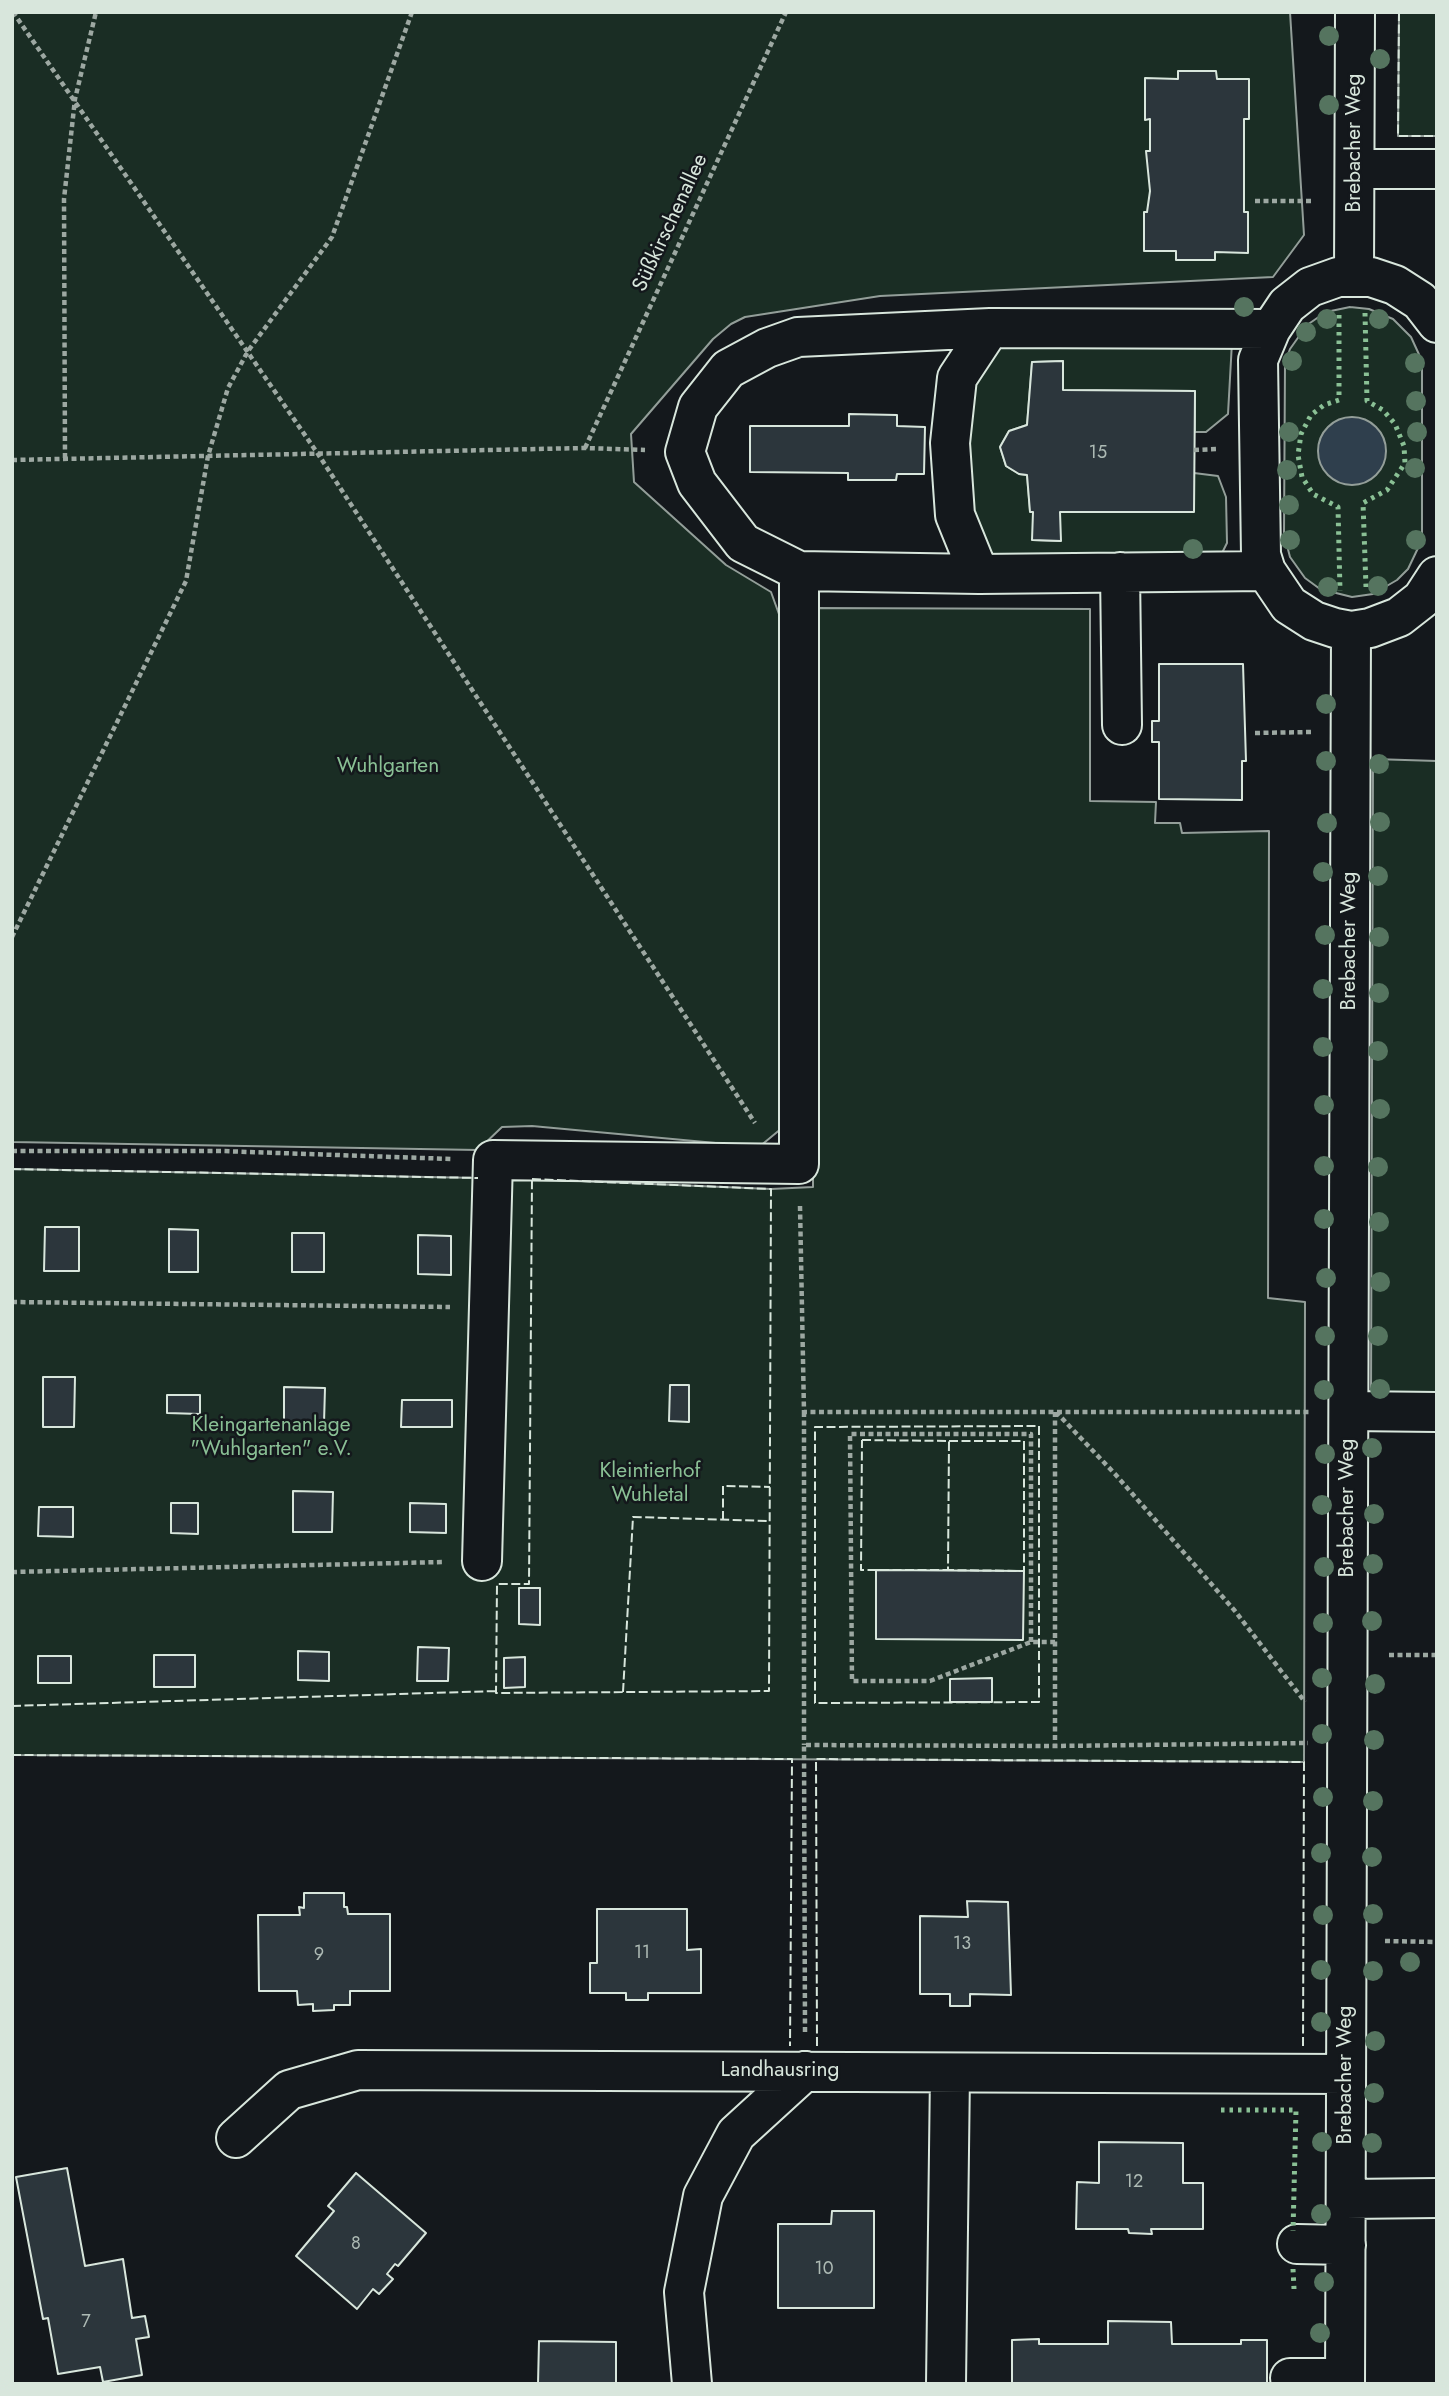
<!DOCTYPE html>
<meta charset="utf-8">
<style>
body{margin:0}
#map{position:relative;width:1449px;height:2396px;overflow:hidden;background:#14181c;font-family:Jost,sans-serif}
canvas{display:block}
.frame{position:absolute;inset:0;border:14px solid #d8e6dc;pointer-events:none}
</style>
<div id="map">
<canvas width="1449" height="2396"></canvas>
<div class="frame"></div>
</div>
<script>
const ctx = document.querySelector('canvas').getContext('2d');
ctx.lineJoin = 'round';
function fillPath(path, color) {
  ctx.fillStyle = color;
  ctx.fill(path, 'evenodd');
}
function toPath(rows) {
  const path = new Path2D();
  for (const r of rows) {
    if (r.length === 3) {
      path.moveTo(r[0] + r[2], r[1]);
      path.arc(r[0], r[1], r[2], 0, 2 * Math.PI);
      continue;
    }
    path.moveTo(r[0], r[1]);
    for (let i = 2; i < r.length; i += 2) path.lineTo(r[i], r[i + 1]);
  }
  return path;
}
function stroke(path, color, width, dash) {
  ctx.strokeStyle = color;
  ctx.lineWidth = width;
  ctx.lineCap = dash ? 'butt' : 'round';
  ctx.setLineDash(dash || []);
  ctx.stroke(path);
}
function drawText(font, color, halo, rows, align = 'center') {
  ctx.font = font + ' Jost,sans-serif';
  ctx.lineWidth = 5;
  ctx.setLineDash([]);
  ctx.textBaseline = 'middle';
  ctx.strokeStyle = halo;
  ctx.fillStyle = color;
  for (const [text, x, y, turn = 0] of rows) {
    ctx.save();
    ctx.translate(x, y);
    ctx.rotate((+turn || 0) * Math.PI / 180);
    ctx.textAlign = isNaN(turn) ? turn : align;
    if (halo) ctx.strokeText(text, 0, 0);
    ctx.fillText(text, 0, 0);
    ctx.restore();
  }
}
const green = toPath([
 [12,12,1290,12,1304,235,1273,277,880,296,745,317,731,324,713,339,631,434,634,482,726,565,771,592,784,628,782,1128,759,1147,532,1126,502,1127,478,1150,12,1142,12,12],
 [1399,12,1437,12,1437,136,1398,136,1399,12],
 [1350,307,1369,309,1393,319,1411,337,1422,361,1422,535,1419,546,1408,569,1397,580,1373,594,1352,597,1320,589,1305,578,1290,557,1284,534,1285,363,1290,349,1307,325,1326,312,1350,307],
 [985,342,1232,342,1228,414,1206,432,1195,432,1195,391,1063,390,1063,361,1032,362,1027,425,1009,431,1000,447,1006,466,1019,474,1027,475,1030,511,1033,512,1033,540,1060,541,1060,512,1193,512,1194,473,1218,476,1226,497,1227,543,1220,557,991,555,977,543,958,449,985,342],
 [813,608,1090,609,1090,801,1156,802,1155,823,1180,823,1182,833,1269,831,1268,1298,1305,1302,1304,1762,12,1755,12,1169,532,1179,771,1189,813,1187,813,608],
 [1373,759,1437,761,1437,1403,1371,1395,1373,759]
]);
fillPath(green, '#1a2d24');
stroke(green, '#939e99', 2);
const water = toPath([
 [1352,451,34]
]);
fillPath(water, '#2f3f4d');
stroke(water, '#939e99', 2);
const building = toPath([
 [1178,71,1216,71,1217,79,1249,79,1249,119,1244,119,1244,212,1248,212,1248,253,1215,252,1215,260,1176,260,1176,251,1144,251,1144,212,1147,212,1150,191,1146,151,1150,151,1150,119,1145,120,1145,78,1178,79,1178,71],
 [1063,361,1063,390,1195,391,1194,512,1060,512,1061,541,1032,540,1033,512,1030,512,1027,475,1019,474,1006,466,1000,447,1009,431,1027,425,1032,362,1063,361],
 [849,414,897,415,897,426,925,427,924,474,897,474,896,480,848,480,848,473,750,472,750,426,849,426,849,414],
 [1159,664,1243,664,1246,761,1242,761,1242,800,1159,799,1159,742,1152,742,1152,721,1159,721,1159,664],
 [45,1227,79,1227,79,1271,44,1271,45,1227],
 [169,1229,198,1230,198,1272,169,1272,169,1229],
 [292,1233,324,1233,324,1272,292,1272,292,1233],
 [418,1235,451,1236,451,1275,418,1274,418,1235],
 [43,1377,75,1377,74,1427,43,1427,43,1377],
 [670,1385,689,1385,689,1422,669,1421,670,1385],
 [284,1387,325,1388,324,1423,284,1423,284,1387],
 [167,1395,200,1395,200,1414,167,1413,167,1395],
 [402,1400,452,1400,452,1427,401,1427,402,1400],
 [293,1491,333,1492,332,1532,293,1532,293,1491],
 [171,1503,198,1503,198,1534,171,1533,171,1503],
 [410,1503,446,1504,446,1533,410,1532,410,1503],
 [39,1507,73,1507,73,1537,38,1536,39,1507],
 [876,1570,1024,1571,1023,1640,876,1639,876,1570],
 [519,1588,540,1588,540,1625,519,1624,519,1588],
 [418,1647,449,1648,448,1681,417,1681,418,1647],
 [298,1651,329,1652,329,1681,298,1680,298,1651],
 [154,1655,195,1655,195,1687,154,1687,154,1655],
 [38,1656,71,1656,71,1683,38,1683,38,1656],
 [525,1657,525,1687,504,1688,504,1658,525,1657],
 [992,1678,992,1702,950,1702,950,1679,992,1678],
 [304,1893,344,1893,344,1907,347,1907,348,1914,390,1914,390,1991,350,1991,350,2005,334,2005,334,2010,313,2011,313,2004,298,2005,297,1991,259,1991,258,1915,300,1915,299,1907,304,1908,304,1893],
 [967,1901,1008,1902,1011,1995,970,1994,970,2006,950,2006,950,1994,920,1994,920,1916,968,1917,967,1901],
 [597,1909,687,1909,687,1950,701,1949,701,1993,648,1993,648,2000,626,2000,626,1993,590,1993,590,1963,597,1963,597,1909],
 [1099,2142,1183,2143,1183,2183,1203,2183,1203,2229,1151,2229,1152,2234,1129,2233,1128,2229,1076,2229,1077,2182,1099,2183,1099,2142],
 [67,2168,85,2266,123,2259,132,2318,145,2316,149,2337,136,2339,142,2375,103,2382,100,2367,58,2374,48,2318,43,2319,16,2177,67,2168],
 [356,2173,426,2233,398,2266,395,2264,387,2274,393,2279,379,2294,373,2289,357,2309,296,2256,334,2211,328,2206,356,2173],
 [832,2211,874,2211,874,2308,778,2308,778,2224,831,2224,832,2211],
 [1108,2321,1171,2322,1172,2344,1241,2344,1241,2340,1267,2340,1267,2384,1012,2384,1012,2340,1039,2339,1039,2344,1108,2344,1108,2321],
 [539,2341,616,2342,616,2384,538,2384,539,2341]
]);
fillPath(building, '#2c363c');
stroke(building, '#d8e6dc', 2);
const minor = toPath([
 [1355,169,1437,169],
 [1354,275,1355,12],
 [1437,323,1420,301,1395,285,1371,277,1338,277,1310,287,1287,305,1271,329,1258,360,1261,555,1266,571,1289,605,1314,621,1335,628,1351,631,1370,628,1399,617,1422,599,1437,576],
 [1266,571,979,574,799,571,743,543,697,483,685,452,698,407,728,369,767,348,798,337,990,328,1271,329],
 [1120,572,1122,725],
 [979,574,955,515,950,443,957,378,990,328],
 [1349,1411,1437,1412],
 [482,1561,493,1160,799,1164,799,571],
 [236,2138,289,2090,358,2070,1346,2074],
 [1346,2199,1437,2198],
 [1297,2244,1346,2245],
 [1290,2378,1345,2378],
 [692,2384,684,2292,703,2196,736,2134,805,2071],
 [946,2384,950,2073],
 [1345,2384,1351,631]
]);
stroke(minor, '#d8e6dc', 42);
stroke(toPath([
 [13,12,318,454,755,1123],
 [1255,201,1314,201],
 [585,448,786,12],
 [1194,450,1217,449],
 [65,458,64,199,75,99,96,12],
 [12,460,585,448,645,450],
 [1255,733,1312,732],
 [12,937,186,581,208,456,228,388,248,351,332,237,412,12],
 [12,1151,221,1151,452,1159],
 [800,1206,804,1412,1309,1412],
 [12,1302,450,1307],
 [804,1412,804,1745],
 [1055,1412,1055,1746,1308,1743],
 [1056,1412,1115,1474,1235,1611,1305,1702],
 [12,1572,443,1562],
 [1031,1642,1031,1434,850,1434,852,1681,930,1681,1031,1642,1055,1642],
 [1389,1655,1437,1655],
 [1385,1941,1437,1942],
 [805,2032,804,1745,1055,1746]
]), '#9da8a2', 4.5, [5, 3.5]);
stroke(minor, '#14181c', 38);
stroke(toPath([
 [1365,313,1367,401,1383,410,1395,424,1404,446,1405,463,1387,490,1363,503,1366,587],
 [1339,315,1339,400,1324,405,1311,415,1301,434,1298,455,1302,477,1313,494,1338,507,1340,591],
 [1221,2110,1296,2110,1293,2231],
 [1293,2269,1294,2289]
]), '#8ac095', 5, [3.5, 5]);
stroke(toPath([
 [1399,12,1398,136,1437,136],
 [12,1169,478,1178],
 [532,1179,771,1189,769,1691,496,1693,497,1584,529,1584,532,1179],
 [1039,1426,1039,1702,815,1703,815,1427,1039,1426],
 [862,1440,949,1441,948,1570,861,1570,862,1440],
 [949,1441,1024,1441,1024,1571,948,1570,949,1441],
 [723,1520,723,1486,770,1487],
 [623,1692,633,1517,769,1521],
 [12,1706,496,1691],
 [12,1755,792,1759,790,2046],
 [817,2046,816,1759,1304,1762,1303,2048]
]), '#d8e6dc', 2, [9, 3.5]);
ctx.fillStyle = '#55745f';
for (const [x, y] of [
 [1329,36],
 [1380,59],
 [1329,105],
 [1244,307],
 [1327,319],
 [1379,319],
 [1306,332],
 [1292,361],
 [1415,363],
 [1416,401],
 [1289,432],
 [1417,432],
 [1415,468],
 [1287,470],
 [1289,505],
 [1290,540],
 [1416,540],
 [1193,549],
 [1378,586],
 [1328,587],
 [1326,704],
 [1326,761],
 [1379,764],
 [1380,822],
 [1327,823],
 [1323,872],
 [1378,876],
 [1325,935],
 [1379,937],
 [1323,989],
 [1379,993],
 [1323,1047],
 [1378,1051],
 [1324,1105],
 [1380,1109],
 [1324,1166],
 [1378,1167],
 [1324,1219],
 [1379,1222],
 [1326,1278],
 [1380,1282],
 [1325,1336],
 [1378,1336],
 [1380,1389],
 [1324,1390],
 [1372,1448],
 [1325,1454],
 [1322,1505],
 [1374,1514],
 [1373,1564],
 [1324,1567],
 [1372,1621],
 [1323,1623],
 [1322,1678],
 [1375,1684],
 [1322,1734],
 [1374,1740],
 [1323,1797],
 [1373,1801],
 [1321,1853],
 [1372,1857],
 [1373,1914],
 [1323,1915],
 [1410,1962],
 [1321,1970],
 [1373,1971],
 [1321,2022],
 [1375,2041],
 [1374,2093],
 [1322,2142],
 [1372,2143],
 [1321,2214],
 [1324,2282],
 [1320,2333]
]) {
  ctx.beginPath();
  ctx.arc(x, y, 10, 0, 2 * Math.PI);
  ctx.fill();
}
drawText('18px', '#adbab4', null, [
 ["15",1098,454],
 ["13",962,1945],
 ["11",642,1954],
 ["9",319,1956],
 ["12",1134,2183],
 ["8",356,2245],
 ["10",824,2270],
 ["7",86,2323]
]);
drawText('21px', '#d8e6dc', '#14181c', [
 ["Brebacher Weg",1355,143,-90],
 ["Süßkirschenallee",671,223,-65],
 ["Brebacher Weg",1350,941,-90],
 ["Brebacher Weg",1348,1508,-90],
 ["Landhausring",780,2071],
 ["Brebacher Weg",1346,2075,-90]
]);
drawText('21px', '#8ac095', '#14181c', [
 ["Wuhlgarten",388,767],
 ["Kleingartenanlage",271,1426],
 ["\"Wuhlgarten\" e.V.",271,1450],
 ["Kleintierhof",650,1472],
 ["Wuhletal",650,1496]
]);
</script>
